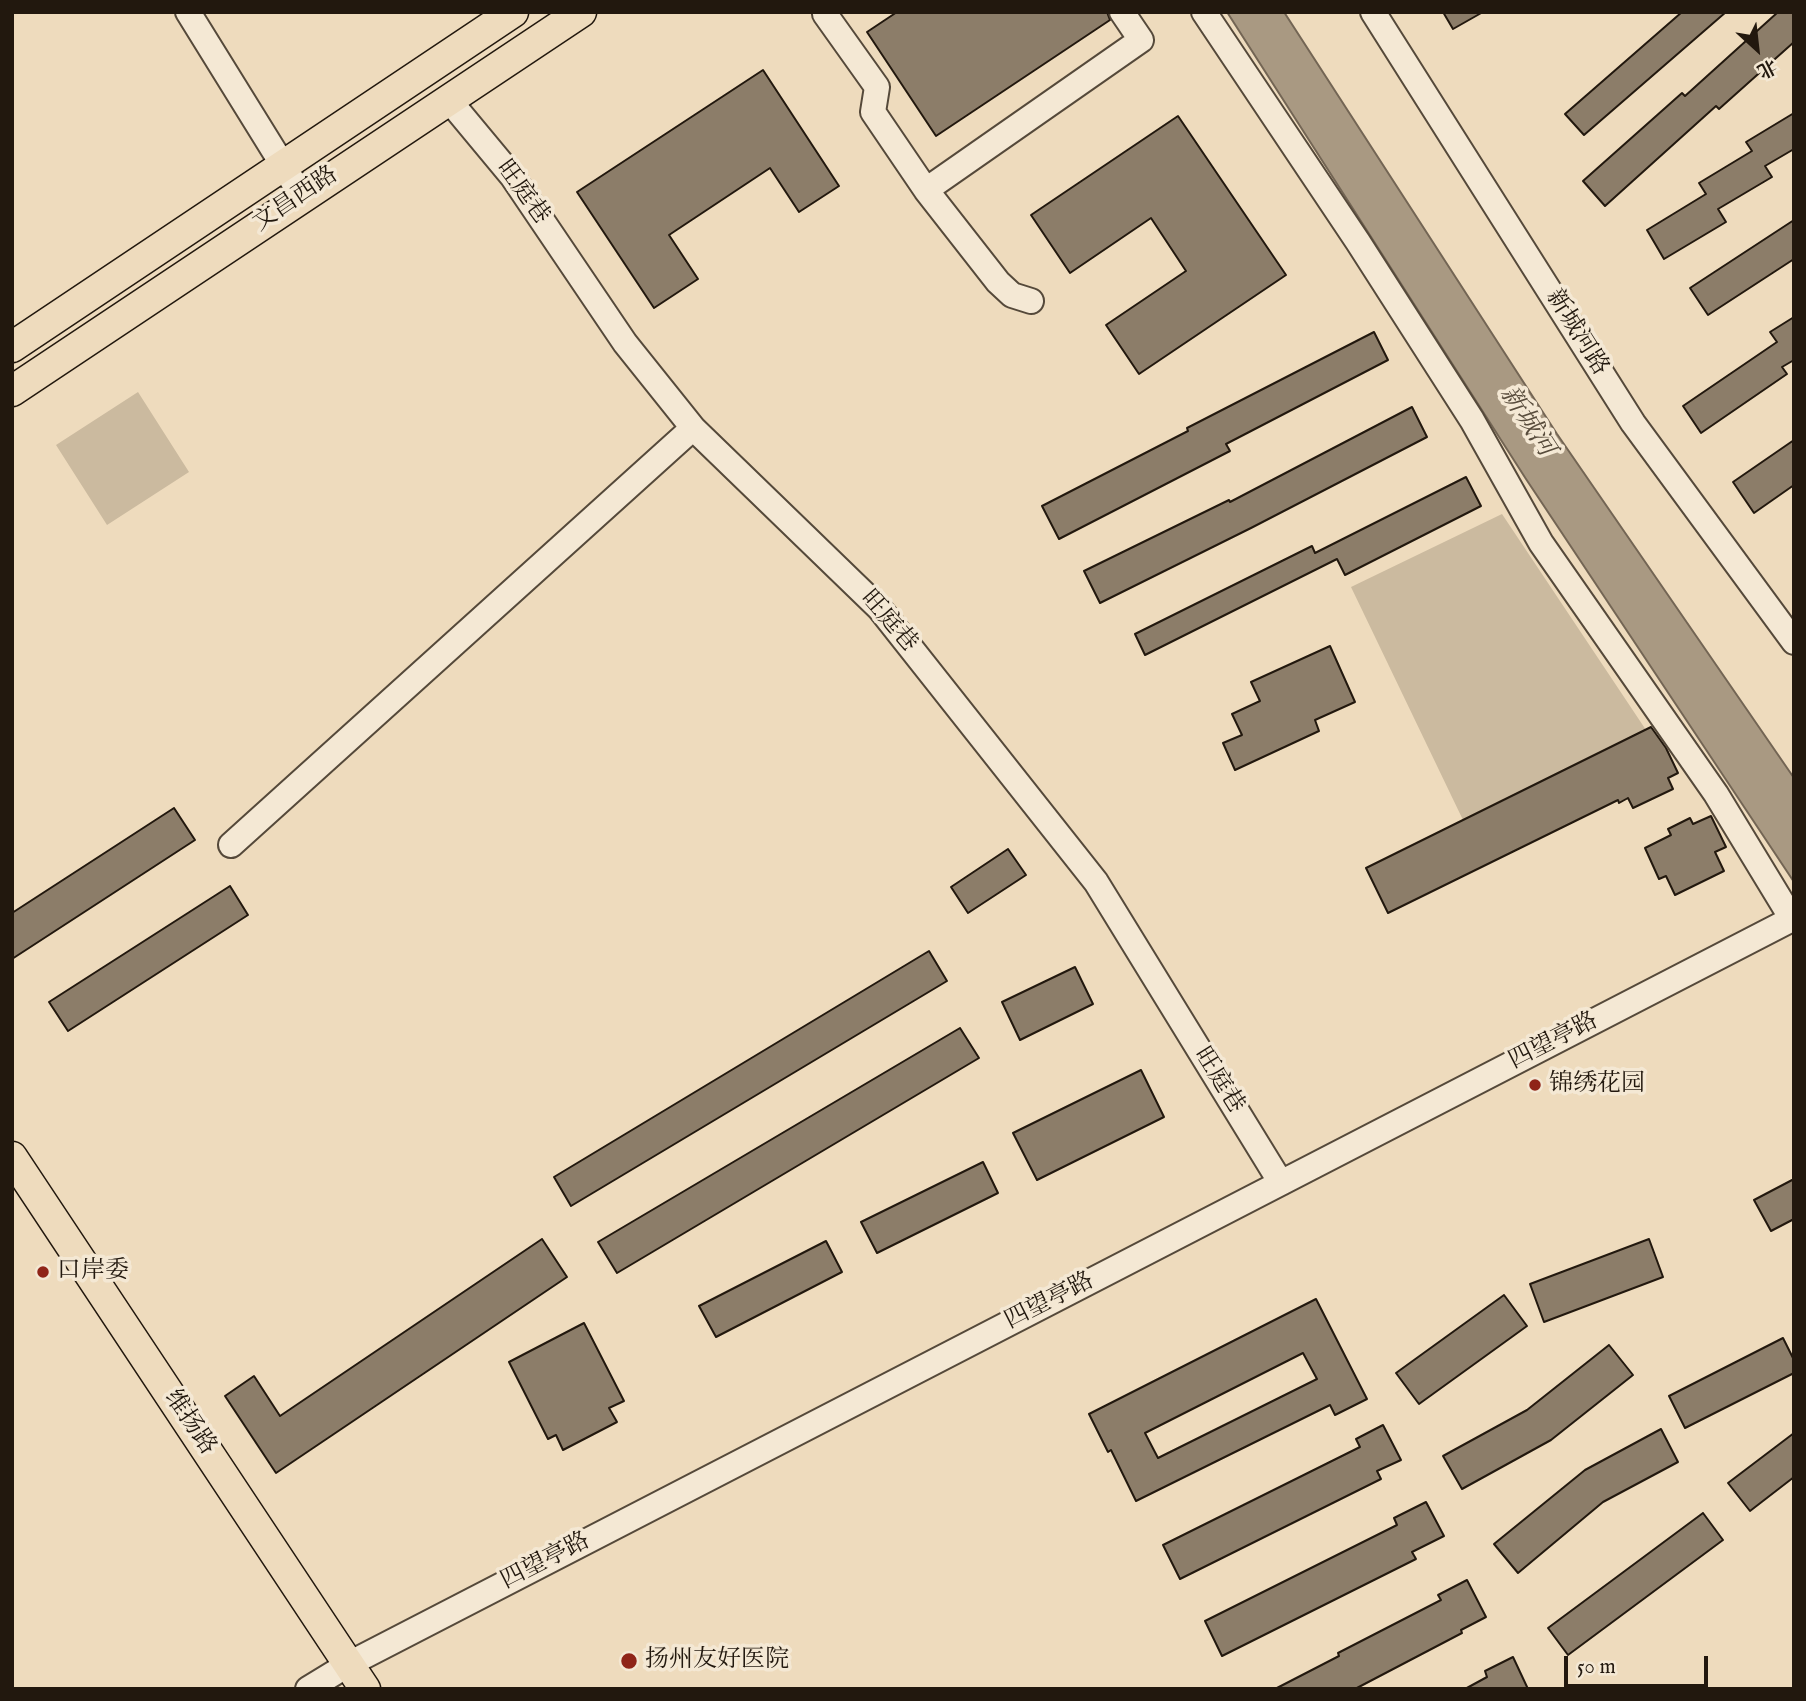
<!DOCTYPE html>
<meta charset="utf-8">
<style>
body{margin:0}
#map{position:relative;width:1806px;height:1701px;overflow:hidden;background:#eedbbd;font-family:"IM FELL English","Noto Serif SC",serif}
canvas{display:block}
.frame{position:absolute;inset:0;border:14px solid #22180e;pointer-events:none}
.north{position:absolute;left:1722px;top:14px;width:70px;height:70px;-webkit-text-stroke:5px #f4e8d4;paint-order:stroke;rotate:153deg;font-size:19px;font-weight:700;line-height:28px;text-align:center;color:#22180e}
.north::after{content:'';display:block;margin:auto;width:24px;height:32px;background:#22180e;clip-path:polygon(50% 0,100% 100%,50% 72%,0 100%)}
.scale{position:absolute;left:1564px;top:1656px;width:144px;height:32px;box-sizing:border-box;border:4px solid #22180e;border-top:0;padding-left:9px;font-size:21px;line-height:24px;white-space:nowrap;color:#22180e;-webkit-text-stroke:5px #f4e8d4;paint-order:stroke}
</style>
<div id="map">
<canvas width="1806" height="1701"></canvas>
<div class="frame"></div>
<div class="north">北</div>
<div class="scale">50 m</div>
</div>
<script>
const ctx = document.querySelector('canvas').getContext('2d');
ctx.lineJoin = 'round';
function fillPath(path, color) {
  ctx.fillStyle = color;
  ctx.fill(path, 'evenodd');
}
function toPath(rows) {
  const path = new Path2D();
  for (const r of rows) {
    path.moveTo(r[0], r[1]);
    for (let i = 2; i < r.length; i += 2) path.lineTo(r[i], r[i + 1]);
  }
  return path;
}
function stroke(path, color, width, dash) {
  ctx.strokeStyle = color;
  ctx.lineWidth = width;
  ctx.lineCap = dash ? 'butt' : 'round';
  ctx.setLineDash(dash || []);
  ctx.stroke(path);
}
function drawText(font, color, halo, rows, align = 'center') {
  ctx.font = font + ' "IM FELL English","Noto Serif SC",serif';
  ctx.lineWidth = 7;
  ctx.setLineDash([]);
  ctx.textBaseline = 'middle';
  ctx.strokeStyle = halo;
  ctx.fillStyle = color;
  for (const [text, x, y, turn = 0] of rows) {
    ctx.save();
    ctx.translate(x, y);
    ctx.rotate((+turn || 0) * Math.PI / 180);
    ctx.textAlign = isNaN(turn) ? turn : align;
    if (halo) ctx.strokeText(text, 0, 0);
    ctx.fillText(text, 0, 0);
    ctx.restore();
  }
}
fillPath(toPath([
 [138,392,189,472,107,525,56,445],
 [1502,514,1646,730,1463,820,1351,587]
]), '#cbba9f');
const water = toPath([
 [1227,12,1284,12,1557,434,1794,778,1794,882,1526,479,1227,12]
]);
fillPath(water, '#a99982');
stroke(water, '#736554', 2);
const building = toPath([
 [897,12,1107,12,1110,20,936,136,867,32,897,12],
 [1443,12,1483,12,1453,29,1443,12],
 [1682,12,1726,12,1584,135,1565,114,1682,12],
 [1778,12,1794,12,1794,42,1719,109,1716,106,1605,206,1583,181,1682,93,1685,96,1778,12],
 [763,70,839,186,799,212,770,168,669,235,698,279,654,308,577,192,763,70],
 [1794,113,1794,149,1765,166,1772,177,1718,209,1726,222,1664,259,1647,230,1706,194,1699,183,1752,151,1746,142,1794,113],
 [1178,116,1286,275,1139,374,1106,325,1186,271,1151,218,1070,273,1031,215,1178,116],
 [1794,220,1794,259,1708,315,1690,288,1794,220],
 [1794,317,1794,360,1782,367,1787,374,1701,433,1683,406,1777,342,1770,332,1794,317],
 [1374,332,1388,360,1226,444,1230,451,1059,539,1042,506,1188,431,1187,428,1374,332],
 [1412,407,1427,437,1251,528,1100,603,1084,571,1229,500,1230,502,1412,407],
 [1794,440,1794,485,1754,513,1733,482,1794,440],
 [1466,477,1481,506,1345,575,1337,559,1145,655,1135,634,1312,546,1315,553,1466,477],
 [1330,646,1355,702,1315,720,1319,731,1235,770,1223,743,1242,735,1232,714,1260,701,1251,682,1330,646],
 [1651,727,1666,748,1678,773,1668,778,1673,789,1633,808,1628,798,1619,803,1618,800,1388,913,1366,868,1651,727],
 [174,808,195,840,12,959,12,913,174,808],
 [1711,816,1726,847,1715,852,1724,871,1675,895,1666,876,1659,879,1645,848,1671,835,1668,829,1690,818,1693,824,1711,816],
 [1008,849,1026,875,968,913,951,887,1008,849],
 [230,886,248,915,68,1031,49,1002,230,886],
 [929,951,947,981,571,1206,554,1177,929,951],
 [1075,967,1093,1004,1020,1040,1002,1002,1075,967],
 [960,1028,979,1058,617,1273,598,1242,960,1028],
 [1141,1070,1164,1117,1037,1180,1013,1133,1141,1070],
 [983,1162,998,1193,877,1253,861,1222,983,1162],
 [1794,1179,1794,1219,1771,1231,1754,1200,1794,1179],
 [542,1239,567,1277,276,1473,225,1396,254,1376,280,1416,542,1239],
 [1649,1239,1663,1277,1544,1322,1530,1284,1649,1239],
 [826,1241,842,1272,716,1337,699,1306,826,1241],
 [1504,1295,1527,1326,1419,1404,1396,1373,1504,1295],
 [1316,1299,1367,1399,1335,1415,1330,1405,1136,1501,1111,1450,1108,1452,1089,1414,1316,1299],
 [1303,1353,1317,1379,1158,1458,1145,1433,1303,1353],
 [584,1323,624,1401,609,1408,617,1422,563,1450,556,1435,548,1439,509,1362,584,1323],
 [1783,1338,1794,1360,1794,1373,1685,1428,1669,1396,1783,1338],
 [1609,1345,1633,1375,1551,1440,1462,1489,1443,1456,1527,1410,1609,1345],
 [1383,1425,1401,1460,1377,1471,1381,1479,1180,1579,1163,1545,1360,1447,1356,1439,1383,1425],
 [1661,1429,1678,1462,1603,1502,1518,1573,1494,1544,1585,1470,1661,1429],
 [1794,1433,1794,1477,1750,1511,1728,1483,1794,1433],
 [1426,1502,1444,1536,1412,1552,1416,1559,1222,1656,1205,1621,1397,1525,1394,1518,1426,1502],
 [1703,1513,1723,1540,1568,1655,1548,1628,1703,1513],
 [1467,1580,1486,1617,1461,1630,1462,1633,1355,1689,1275,1689,1339,1656,1338,1653,1441,1600,1438,1595,1467,1580],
 [1513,1657,1528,1689,1465,1689,1487,1677,1485,1671,1513,1657]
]);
fillPath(building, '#8c7d69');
stroke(building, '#22180e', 2);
const minor = toPath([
 [188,12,302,196],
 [1204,12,1358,242,1472,420,1541,543,1716,794,1792,919],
 [1373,12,1633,423,1794,642],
 [825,14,877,87,873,112,926,190,998,282,1012,295,1031,301],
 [448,99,512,176,625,343,693,428,880,609,1096,882,1281,1183],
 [926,190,1141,40,1122,12],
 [231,845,693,428],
 [308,1689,349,1664,1794,918]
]);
const major = toPath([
 [12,347,513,12],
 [12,391,581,12],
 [12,1157,365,1689]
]);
stroke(minor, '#55493a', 28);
stroke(major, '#22180e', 33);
stroke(minor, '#f4e8d4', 24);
stroke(major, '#eedbbd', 30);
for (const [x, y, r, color] of [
 [1535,1085,7,"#8f2418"],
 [43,1272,7,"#8f2418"],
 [629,1661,9,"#8f2418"]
]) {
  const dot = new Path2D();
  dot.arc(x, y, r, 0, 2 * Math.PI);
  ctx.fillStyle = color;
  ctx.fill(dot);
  stroke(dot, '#f4e8d4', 2.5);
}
drawText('24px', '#22180e', '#f4e8d4', [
 ["旺庭巷",522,193,54],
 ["文昌西路",296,200,-34],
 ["新城河路",1576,333,58],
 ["旺庭巷",888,622,49],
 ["四望亭路",1554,1042,-27],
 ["旺庭巷",1218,1081,58],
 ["四望亭路",1050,1302,-27],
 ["维扬路",189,1423,56],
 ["四望亭路",546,1562,-27]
]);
drawText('24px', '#22180e', '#f4e8d4', [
 ["锦绣花园",1549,1085],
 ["口岸委",57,1272],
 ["扬州友好医院",645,1661]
], 'left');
drawText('italic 26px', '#584c3c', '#f4e8d4', [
 ["新城河",1526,422,57]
]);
</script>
